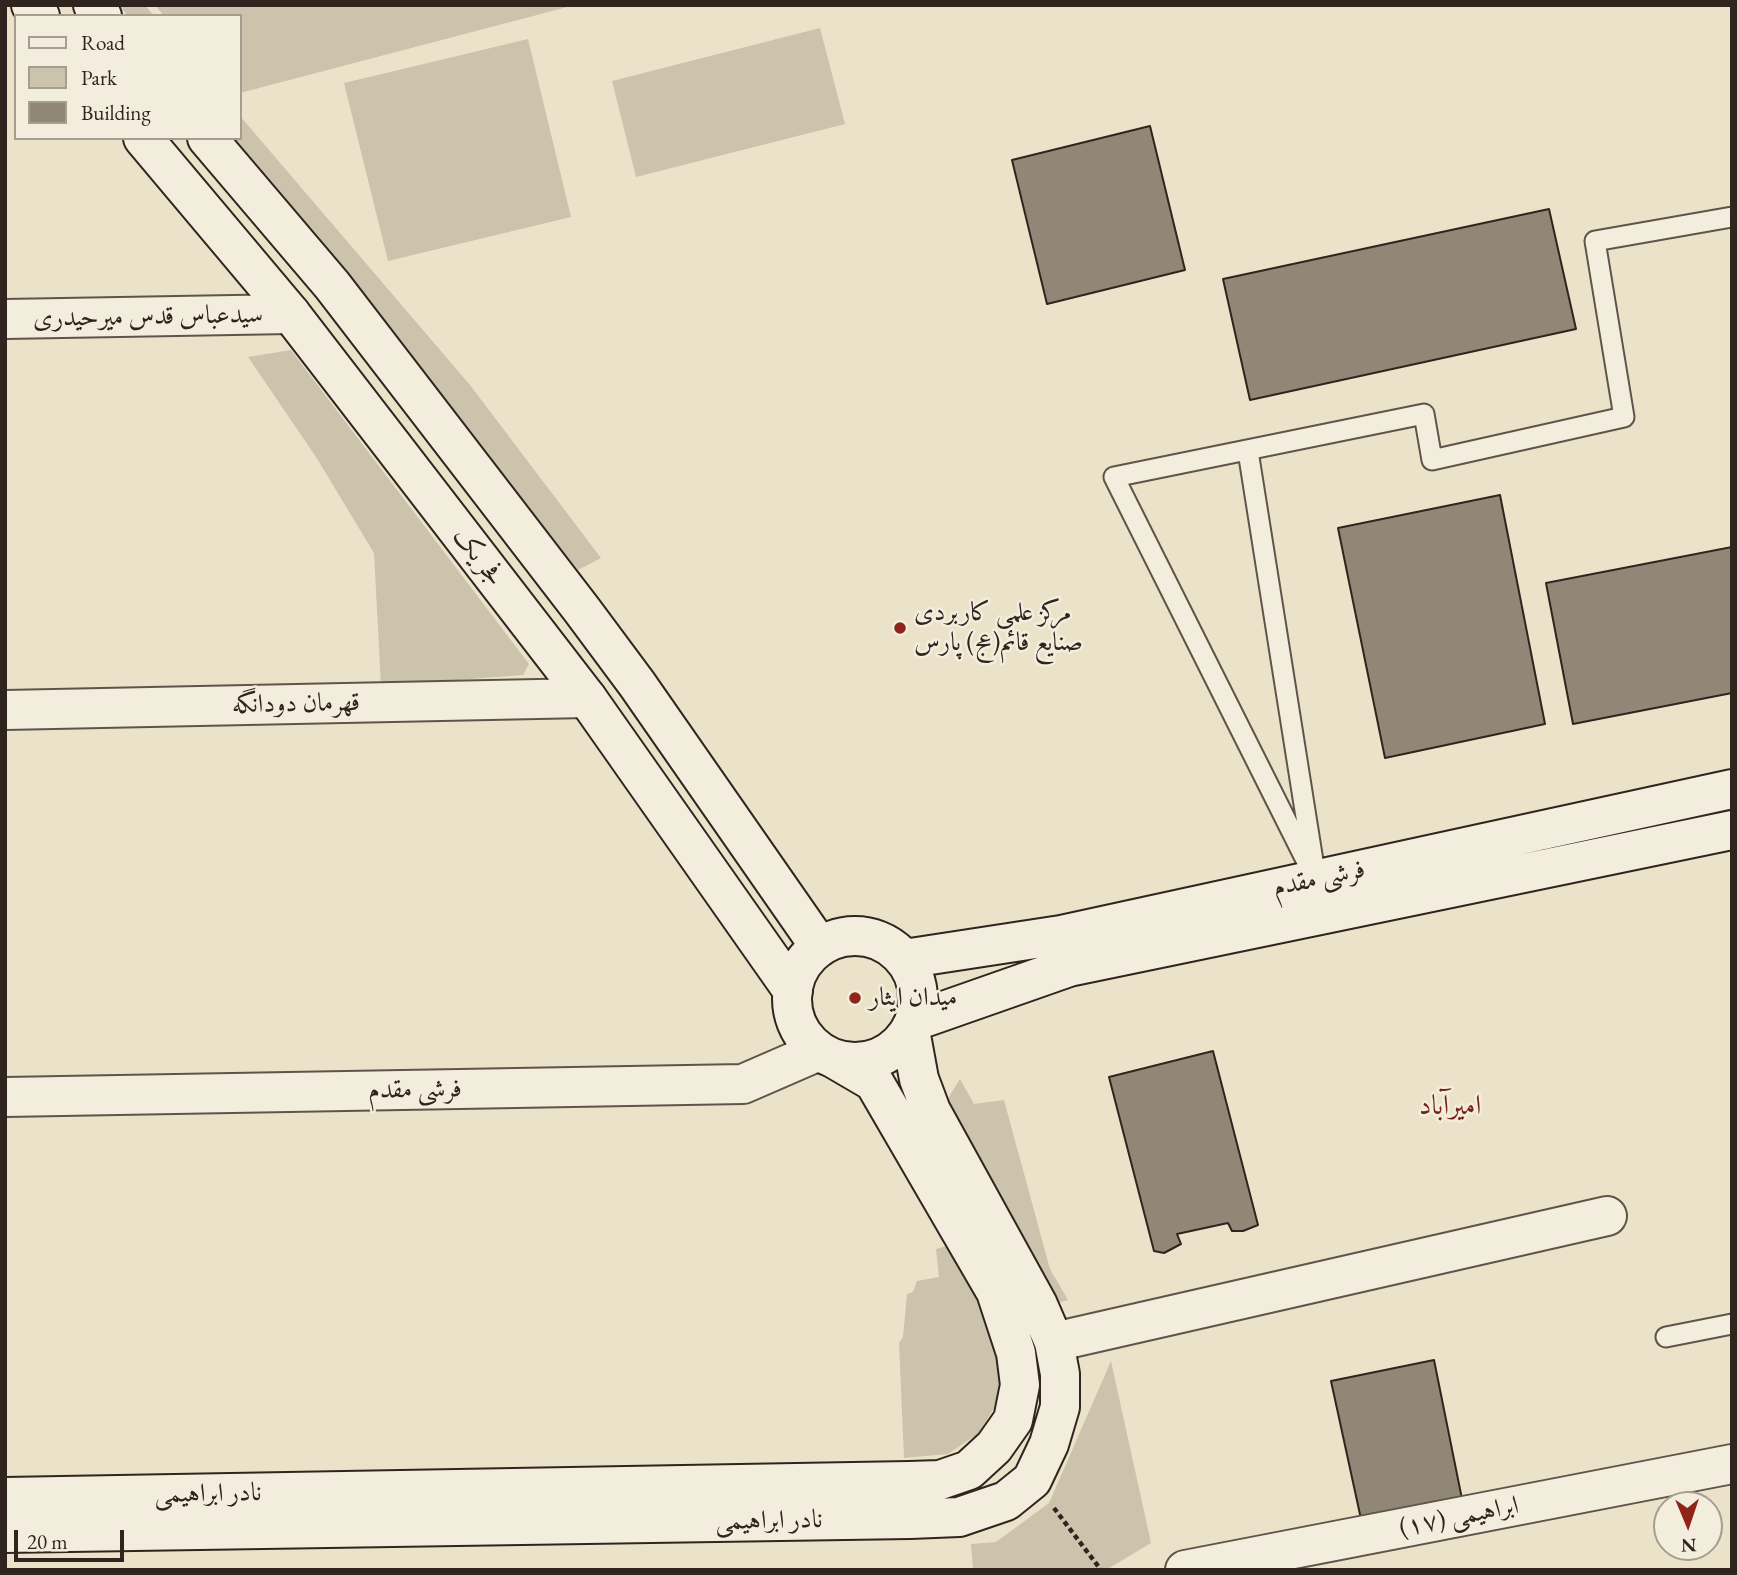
<!DOCTYPE html>
<meta charset="utf-8">
<style>
body{margin:0}
#map{position:relative;width:1737px;height:1575px;overflow:hidden;background:#ebe3c9;font-family:"EB Garamond",serif}
canvas{display:block}
.frame{position:absolute;inset:0;border:7px solid #30241f;pointer-events:none}
.legend{position:absolute;left:14px;top:14px;width:228px;height:126px;box-sizing:border-box;background:#f2eddc;border:2px solid #a49d90;margin:0;padding:9px 12px;list-style:none;font-size:21px;color:#30241f}
.legend li{display:flex;align-items:center;gap:14px;height:35px}
.legend b{width:35px;border:2px solid #a49d90}
.north{position:absolute;left:1653px;top:1491px;width:70px;height:70px;box-sizing:border-box;background:#f2eddc;border:2px solid #a49d90;border-radius:50%;rotate:178deg;font-size:19px;font-weight:700;line-height:28px;text-align:center;color:#30241f}
.north::after{content:'';display:block;margin:auto;width:24px;height:32px;background:#8f2418;clip-path:polygon(50% 0,100% 100%,50% 72%,0 100%)}
.scale{position:absolute;left:14px;top:1530px;width:110px;height:32px;box-sizing:border-box;border:4px solid #30241f;border-top:0;padding-left:9px;font-size:21px;line-height:24px;white-space:nowrap;color:#30241f;-webkit-text-stroke:5px #f2eddc;paint-order:stroke}
</style>
<div id="map">
<canvas width="1737" height="1575"></canvas>
<div class="frame"></div>
<ul class="legend">
<li><b style="height:9px;background:#f2eddc"></b>Road</li>
<li><b style="height:19px;background:#cbc3ac"></b>Park</li>
<li><b style="height:19px;background:#918777"></b>Building</li>
</ul>
<div class="north">N</div>
<div class="scale">20 m</div>
</div>
<script>
const ctx = document.querySelector('canvas').getContext('2d');
ctx.lineJoin = 'round';
function fillPath(path, color) {
  ctx.fillStyle = color;
  ctx.fill(path, 'evenodd');
}
function toPath(rows) {
  const path = new Path2D();
  for (const r of rows) {
    if (r.length === 3) {
      path.moveTo(r[0] + r[2], r[1]);
      path.arc(r[0], r[1], r[2], 0, 2 * Math.PI);
      continue;
    }
    path.moveTo(r[0], r[1]);
    for (let i = 2; i < r.length; i += 2) path.lineTo(r[i], r[i + 1]);
  }
  return path;
}
function stroke(path, color, width, dash) {
  ctx.strokeStyle = color;
  ctx.lineWidth = width;
  ctx.lineCap = dash ? 'butt' : 'round';
  ctx.setLineDash(dash || []);
  ctx.stroke(path);
}
function drawText(font, color, halo, rows, align = 'center') {
  ctx.font = font + ' "EB Garamond",Amiri,serif';
  ctx.lineWidth = 5;
  ctx.setLineDash([]);
  ctx.textBaseline = 'middle';
  ctx.strokeStyle = halo;
  ctx.fillStyle = color;
  for (const [text, x, y, turn = 0] of rows) {
    ctx.save();
    ctx.translate(x, y);
    ctx.rotate((+turn || 0) * Math.PI / 180);
    ctx.textAlign = isNaN(turn) ? turn : align;
    if (halo) ctx.strokeText(text, 0, 0);
    ctx.fillText(text, 0, 0);
    ctx.restore();
  }
}
fillPath(toPath([
 [119,5,145,5,154,16,128,16],
 [155,5,575,5,240,93,240,16,164,16],
 [820,28,845,124,636,177,612,81],
 [528,39,571,217,388,261,344,83],
 [240,116,470,385,601,558,578,570,227,138,240,138],
 [291,350,529,664,523,675,381,686,374,553,316,457,248,357],
 [960,1079,974,1104,1004,1100,1050,1269,1068,1300,1054,1304,944,1105],
 [950,1245,972,1265,1002,1367,997,1403,979,1433,948,1454,904,1458,899,1343,903,1337,907,1294,913,1292,917,1281,939,1277,936,1249],
 [1111,1361,1151,1543,1106,1570,973,1570,971,1544,996,1542,1049,1503]
]), '#cbc3ac');
const building = toPath([
 [1150,126,1185,270,1047,304,1012,160,1150,126],
 [1549,209,1576,329,1250,400,1223,279,1549,209],
 [1500,495,1545,724,1385,758,1338,528,1500,495],
 [1732,547,1732,693,1573,724,1546,583,1732,547],
 [1213,1051,1258,1225,1243,1231,1232,1231,1228,1223,1177,1234,1181,1244,1164,1253,1154,1251,1109,1077,1213,1051],
 [1434,1360,1462,1499,1361,1519,1331,1381,1434,1360]
]);
fillPath(building, '#918777');
stroke(building, '#30241f', 2);
const lane = toPath([
 [1248,451,1313,861],
 [1316,880,1114,477,1424,414,1432,460,1624,417,1595,241,1732,217],
 [1666,1337,1732,1324]
]);
const street = toPath([
 [5,319,291,314],
 [5,710,587,698],
 [5,1097,743,1084,819,1051],
 [1054,1342,1607,1216],
 [1185,1570,1732,1464]
]);
const secondary = toPath([
 [31,5,40,16],
 [93,5,102,16],
 [143,138,291,314,587,698,793,991],
 [207,138,332,285,582,610,637,684,820,947],
 [855,999,63],
 [904,959,1061,935,1732,789],
 [915,1021,1069,967,1732,830],
 [5,1497,909,1481,940,1480,969,1470,994,1447,1013,1420,1020,1385,1016,1353,996,1292,874,1082,833,1058],
 [5,1533,910,1519,959,1517,1006,1501,1032,1480,1049,1444,1060,1407,1060,1374,1054,1342,1038,1305,931,1111,919,1079,910,1030]
]);
stroke(lane, '#5f544a', 23);
stroke(street, '#5f544a', 42);
stroke(secondary, '#30241f', 42);
stroke(toPath([
 [1054,1508,1101,1570]
]), '#30241f', 4.5, [5, 3.5]);
stroke(lane, '#f2eddc', 19);
stroke(street, '#f2eddc', 38);
stroke(secondary, '#f2eddc', 38);
for (const [x, y, r, color] of [
 [900,628,7,"#8f2418"],
 [855,998,7,"#8f2418"]
]) {
  const dot = new Path2D();
  dot.arc(x, y, r, 0, 2 * Math.PI);
  ctx.fillStyle = color;
  ctx.fill(dot);
  stroke(dot, '#f2eddc', 2.5);
}
drawText('26px', '#30241f', '#f2eddc', [
 ["سیدعباس قدس میرحیدری",148,317,-1],
 ["فجر یک",478,557,52],
 ["قهرمان دودانگه",296,704,-1],
 ["فرشی مقدم",1319,879,-12],
 ["فرشی مقدم",415,1090,-1],
 ["نادر ابراهیمی",208,1494,-1],
 ["ابراهیمی (۱۷)",1459,1517,-11],
 ["نادر ابراهیمی",769,1521,-1]
]);
drawText('26px', '#30241f', '#f2eddc', [
 ["مرکز علمی کاربردی",914,613],
 ["صنایع قائم(عج) پارس",914,643],
 ["میدان ایثار",869,998]
], 'left');
drawText('28px', '#7a1f14', '#f2eddc', [
 ["امیرآباد",1450,1106]
]);
</script>
